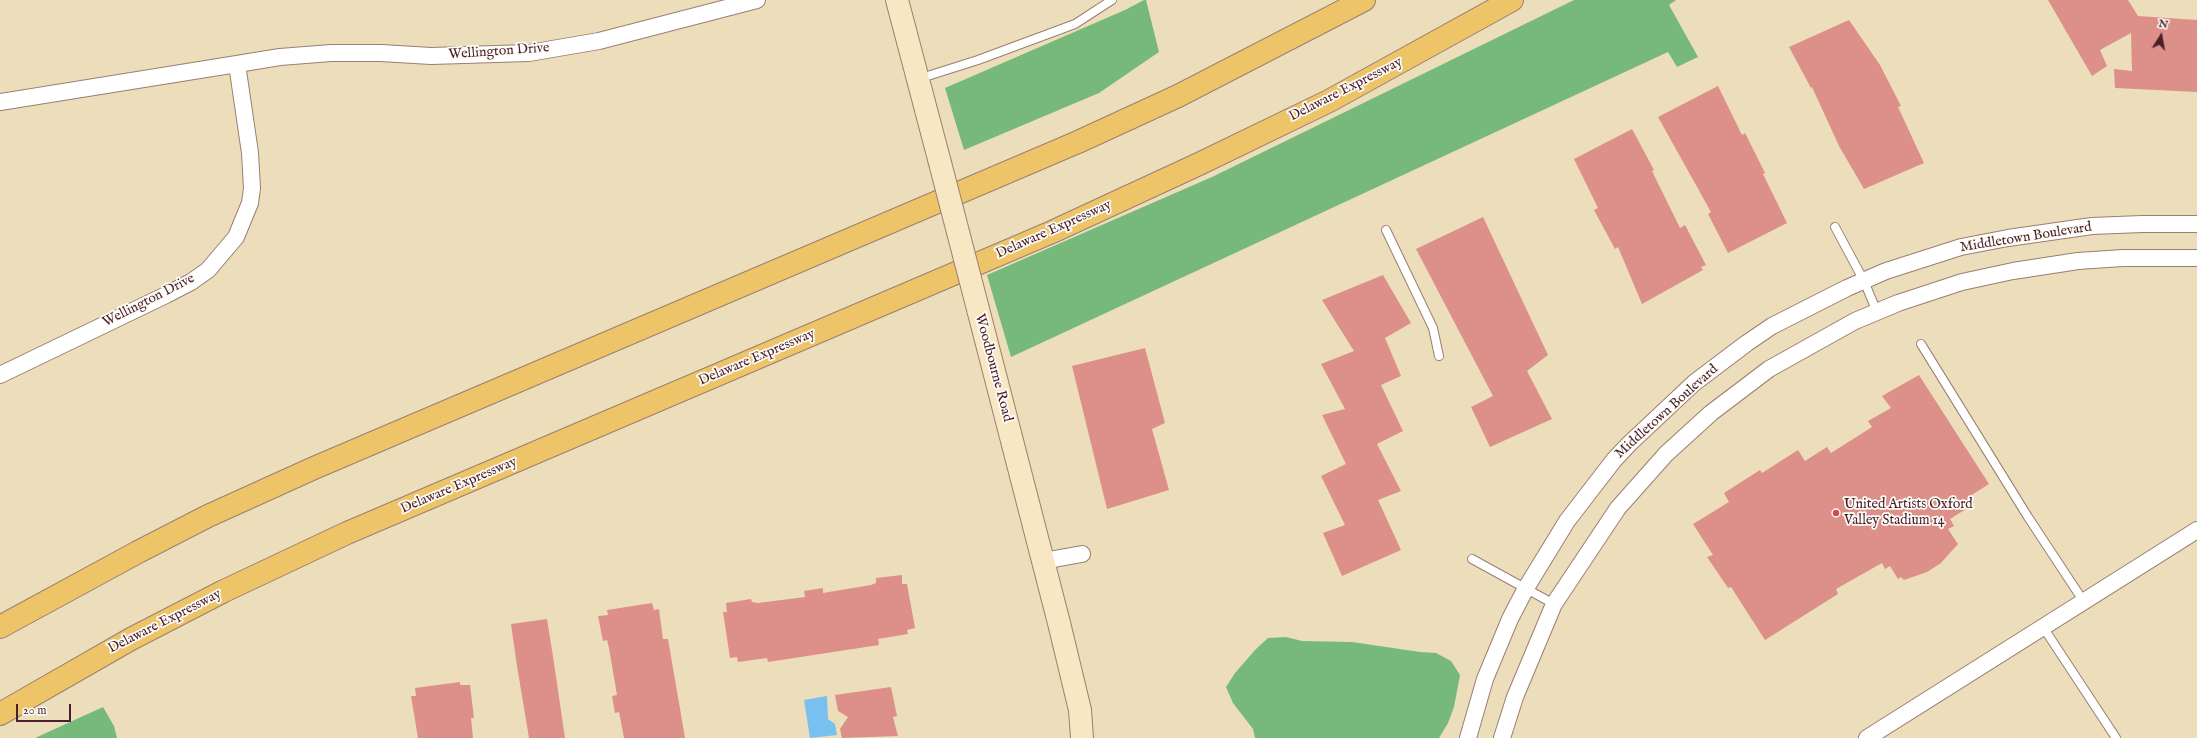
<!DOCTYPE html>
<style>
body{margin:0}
#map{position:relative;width:2197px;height:738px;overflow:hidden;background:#ecdeba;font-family:"IM FELL English",serif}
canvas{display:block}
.north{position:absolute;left:2141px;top:16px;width:40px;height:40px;-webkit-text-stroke:3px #fdfcf7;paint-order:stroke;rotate:11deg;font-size:11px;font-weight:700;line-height:16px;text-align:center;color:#4a1f2b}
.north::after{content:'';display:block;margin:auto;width:14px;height:18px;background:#4a1f2b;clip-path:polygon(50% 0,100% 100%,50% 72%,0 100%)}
.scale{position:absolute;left:16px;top:704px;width:55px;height:18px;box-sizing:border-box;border:2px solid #4a1f2b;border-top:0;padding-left:5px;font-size:12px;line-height:14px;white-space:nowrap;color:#4a1f2b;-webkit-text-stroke:3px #fdfcf7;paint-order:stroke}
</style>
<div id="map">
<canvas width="2197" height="738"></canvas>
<div class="north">N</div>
<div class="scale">20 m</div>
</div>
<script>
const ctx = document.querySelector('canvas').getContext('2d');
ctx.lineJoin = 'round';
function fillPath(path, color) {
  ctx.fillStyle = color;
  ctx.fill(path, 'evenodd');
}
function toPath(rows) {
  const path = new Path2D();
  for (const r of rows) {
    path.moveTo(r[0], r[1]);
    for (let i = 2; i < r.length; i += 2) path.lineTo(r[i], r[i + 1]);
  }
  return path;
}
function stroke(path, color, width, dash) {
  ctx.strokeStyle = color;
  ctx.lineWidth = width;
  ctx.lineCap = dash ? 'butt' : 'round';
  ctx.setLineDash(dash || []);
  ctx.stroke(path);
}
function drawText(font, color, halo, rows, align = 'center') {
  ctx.font = font + ' "IM FELL English",serif';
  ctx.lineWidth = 3.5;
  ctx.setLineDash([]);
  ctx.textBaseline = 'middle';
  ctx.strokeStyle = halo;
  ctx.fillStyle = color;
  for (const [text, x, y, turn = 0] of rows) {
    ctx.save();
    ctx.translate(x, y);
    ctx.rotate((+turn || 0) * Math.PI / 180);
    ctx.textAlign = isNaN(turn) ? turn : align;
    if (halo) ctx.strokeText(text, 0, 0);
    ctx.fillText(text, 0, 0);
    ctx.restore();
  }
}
fillPath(toPath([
 [1144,0,1146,0,1159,52,1099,93,964,150,945,88,1125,10],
 [1574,0,1676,0,1669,5,1698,57,1677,67,1668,52,1011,357,987,275,1212,177],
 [1286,637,1302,641,1352,642,1420,652,1436,653,1451,661,1460,675,1454,707,1448,723,1439,738,1255,738,1253,729,1233,703,1226,687,1235,673,1256,649,1268,638],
 [103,707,114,726,117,738,35,738]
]), '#77b97b');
fillPath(toPath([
 [827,696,828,719,835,724,837,735,810,738,804,700]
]), '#77c0f0');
fillPath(toPath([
 [2048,0,2128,0,2138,16,2197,20,2197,92,2115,88,2114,69,2132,71,2131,33,2100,50,2107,66,2092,76],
 [1849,20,1880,65,1901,106,1898,107,1924,163,1864,189,1839,146,1812,87,1811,88,1789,47],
 [1718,86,1742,135,1745,133,1765,173,1763,174,1787,223,1728,253,1708,214,1711,212,1658,117],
 [1632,129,1654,170,1652,171,1680,228,1685,225,1706,265,1701,267,1703,270,1642,304,1618,247,1615,249,1594,210,1598,208,1574,159],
 [1483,217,1548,355,1527,371,1552,419,1490,447,1471,407,1493,396,1416,249],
 [1383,275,1411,323,1385,338,1401,376,1381,385,1403,431,1377,444,1401,491,1378,500,1401,550,1342,576,1323,533,1345,525,1321,476,1346,464,1322,415,1345,409,1321,364,1354,351,1322,300],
 [1145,348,1165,423,1152,429,1169,490,1107,509,1072,366],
 [1919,375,1989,484,1967,498,1971,506,1950,519,1954,526,1948,529,1958,544,1941,563,1927,572,1904,580,1901,577,1898,579,1890,566,1885,569,1882,563,1836,589,1838,594,1765,640,1731,587,1728,588,1707,557,1713,555,1693,524,1729,502,1724,493,1760,470,1762,473,1798,450,1805,461,1827,447,1831,453,1872,427,1868,421,1891,408,1882,396],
 [902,575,902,584,907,584,915,628,907,630,908,634,878,639,879,645,768,662,767,658,738,662,737,657,730,658,723,612,727,612,726,603,751,599,752,602,758,603,805,597,804,591,823,588,823,593,871,585,876,583,876,578],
 [652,603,654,610,659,609,663,639,668,639,685,738,624,738,619,712,615,713,612,696,617,695,609,648,607,640,603,641,598,616,608,615,607,610],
 [547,619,554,663,565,738,529,738,517,666,511,624],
 [460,682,460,685,470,685,474,718,471,718,473,738,418,738,411,696,416,696,415,688],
 [891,687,897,716,893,717,898,736,842,738,840,729,848,717,838,711,835,695]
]), '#dc9089');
const service = toPath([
 [918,79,978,60,1075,24,1112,0],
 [1835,227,1864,281,1877,312],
 [1386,230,1433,328,1439,356],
 [1921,344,2028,517,2084,602],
 [1472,559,1554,604],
 [2043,627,2116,738]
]);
const minor = toPath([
 [237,64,280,57,331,53,381,53,431,56,529,53,599,41,757,0],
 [0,102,237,64,250,153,252,188,250,203,236,237,208,270,191,282,166,295,0,375],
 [1043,561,1082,554],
 [1468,738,1485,679,1510,619,1526,588,1567,521,1614,460,1629,444,1694,383,1747,343,1772,326,1847,288,1886,271,1961,247,2008,238,2092,226,2142,224,2197,224],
 [1502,738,1515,697,1554,604,1618,508,1666,454,1711,413,1769,369,1855,321,1898,303,1962,282,2013,271,2078,261,2123,258,2197,258],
 [1867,738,2197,530]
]);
const secondary = toPath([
 [897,0,939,159],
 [978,309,1059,623,1080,710,1082,738]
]);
const motorway = toPath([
 [0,627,138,552,208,516,314,468,1078,142,1178,96,1364,0],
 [0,714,131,639,224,591,347,533,1052,232,1199,164,1329,101,1512,0]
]);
stroke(service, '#9b7e72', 10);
stroke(minor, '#9b7e72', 18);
stroke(secondary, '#9b7e72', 24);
stroke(motorway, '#9b7e72', 24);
stroke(service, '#fff', 8);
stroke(minor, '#fff', 16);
stroke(secondary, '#f8e7c3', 22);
stroke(motorway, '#eec469', 22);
const secondaryBridge = toPath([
 [939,159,978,309]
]);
stroke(secondaryBridge, '#9b7e72', 24, []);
stroke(secondaryBridge, '#f8e7c3', 22);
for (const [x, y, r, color] of [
 [1836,513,4,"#d1495b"]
]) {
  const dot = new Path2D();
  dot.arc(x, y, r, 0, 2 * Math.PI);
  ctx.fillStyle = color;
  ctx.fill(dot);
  stroke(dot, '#fdfcf7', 1.5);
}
drawText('14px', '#4a1f2b', '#fdfcf7', [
 ["Wellington Drive",499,52,-4],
 ["Delaware Expressway",1346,90,-27],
 ["Delaware Expressway",1054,230,-24],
 ["Middletown Boulevard",2026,238,-9],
 ["Wellington Drive",149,301,-27],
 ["Delaware Expressway",757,358,-23],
 ["Woodbourne Road",993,368,75],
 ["Middletown Boulevard",1667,412,-42],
 ["Delaware Expressway",459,486,-23],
 ["Delaware Expressway",165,622,-27]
]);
drawText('14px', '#4a1f2b', '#fdfcf7', [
 ["United Artists Oxford",1844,505],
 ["Valley Stadium 14",1844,521]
], 'left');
</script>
